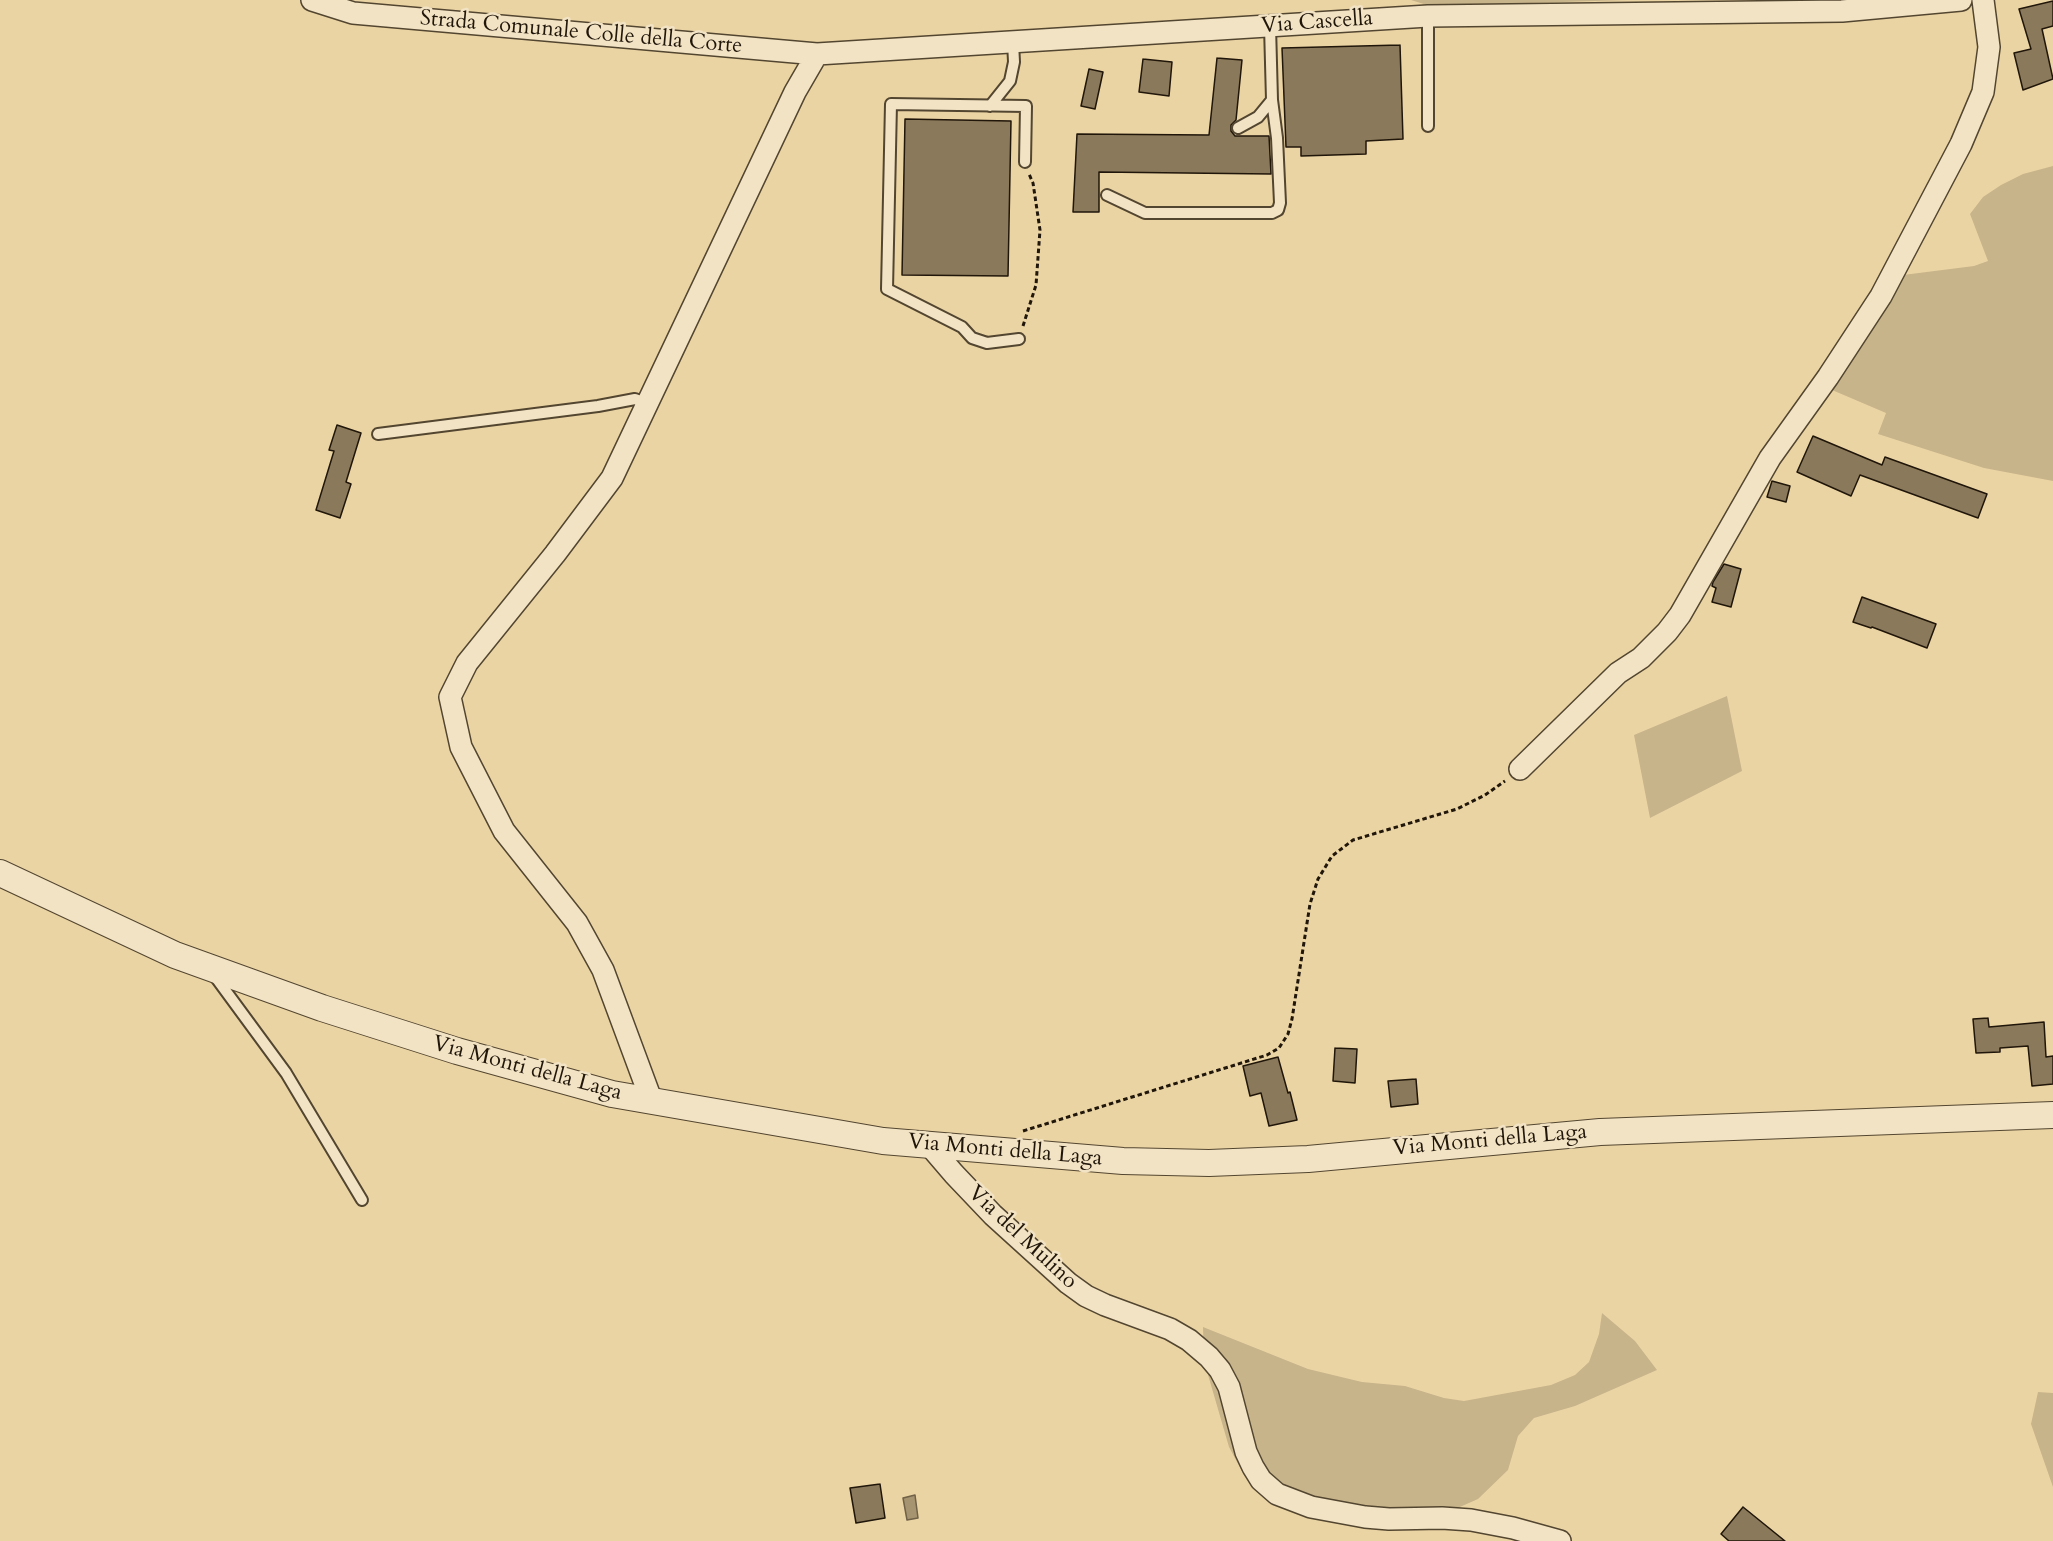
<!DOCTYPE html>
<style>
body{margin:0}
canvas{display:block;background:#ebd4a4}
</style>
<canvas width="2053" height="1541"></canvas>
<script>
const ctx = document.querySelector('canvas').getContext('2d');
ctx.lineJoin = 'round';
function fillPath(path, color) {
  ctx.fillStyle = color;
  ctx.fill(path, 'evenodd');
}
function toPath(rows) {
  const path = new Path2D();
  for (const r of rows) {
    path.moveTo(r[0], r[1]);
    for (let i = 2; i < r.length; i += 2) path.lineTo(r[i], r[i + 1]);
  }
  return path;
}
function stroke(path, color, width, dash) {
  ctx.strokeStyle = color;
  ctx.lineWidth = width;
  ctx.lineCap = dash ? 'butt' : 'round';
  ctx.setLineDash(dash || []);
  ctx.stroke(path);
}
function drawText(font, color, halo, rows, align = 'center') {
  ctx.font = font + ' Cardo,serif';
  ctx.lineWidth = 5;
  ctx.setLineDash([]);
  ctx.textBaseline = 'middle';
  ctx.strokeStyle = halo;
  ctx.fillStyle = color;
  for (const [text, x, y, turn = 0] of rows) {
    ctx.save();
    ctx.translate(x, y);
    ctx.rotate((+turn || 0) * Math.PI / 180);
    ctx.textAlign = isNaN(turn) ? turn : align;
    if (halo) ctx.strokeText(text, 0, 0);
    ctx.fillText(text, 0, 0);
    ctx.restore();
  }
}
fillPath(toPath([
 [1411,0,1628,0,1430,6],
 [2053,166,2053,481,1984,468,1878,434,1886,413,1825,387,1895,276,1974,266,1988,261,1970,214,1983,197,2001,185,2023,174],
 [1727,696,1742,771,1650,818,1634,735],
 [1602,1313,1635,1341,1657,1370,1575,1406,1534,1418,1518,1436,1508,1470,1478,1499,1453,1510,1387,1517,1314,1504,1245,1477,1229,1447,1204,1361,1203,1327,1308,1369,1362,1382,1405,1386,1444,1398,1464,1401,1551,1385,1575,1375,1589,1362,1599,1334],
 [2038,1392,2053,1393,2053,1487,2031,1424]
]), '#c8b48a');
const water = toPath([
 [915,1495,918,1518,907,1520,903,1498,915,1495]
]);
fillPath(water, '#a69370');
stroke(water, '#706147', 1.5);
const building = toPath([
 [2053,1,2053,26,2042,29,2053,79,2023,90,2014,53,2031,49,2019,9,2053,1],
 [1400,45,1403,139,1366,141,1366,154,1301,156,1301,147,1286,147,1282,48,1400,45],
 [1217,58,1242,60,1236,120,1231,125,1231,131,1235,136,1269,136,1271,174,1099,172,1099,212,1073,212,1077,134,1209,135,1217,58],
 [1143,59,1172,62,1169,96,1139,92,1143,59],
 [1089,69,1103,72,1095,109,1081,106,1089,69],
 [905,119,1011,121,1008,276,902,275,905,119],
 [337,425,361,433,346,482,351,484,340,518,316,510,334,451,329,450,337,425],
 [1813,436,1882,465,1885,457,1987,494,1978,518,1860,475,1851,496,1797,472,1813,436],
 [1772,481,1790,486,1786,502,1767,497,1772,481],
 [1724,564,1741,569,1731,607,1712,602,1716,588,1712,586,1713,582,1724,564],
 [1862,597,1936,624,1927,648,1872,627,1871,628,1853,622,1862,597],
 [1988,1018,1989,1027,2044,1022,2046,1057,2053,1056,2053,1084,2032,1086,2028,1046,2000,1048,2000,1052,1976,1053,1973,1019,1988,1018],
 [1335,1048,1357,1049,1355,1083,1333,1081,1335,1048],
 [1278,1057,1288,1093,1290,1092,1297,1120,1269,1126,1261,1093,1250,1096,1243,1066,1278,1057],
 [1416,1079,1418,1104,1391,1107,1388,1081,1416,1079],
 [880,1484,885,1518,856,1523,850,1488,880,1484],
 [1743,1507,1785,1541,1729,1541,1721,1534,1743,1507]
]);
fillPath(building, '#8a795a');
stroke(building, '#20160a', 1.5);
const service = toPath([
 [990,106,1010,81,1014,62,1013,42],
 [1428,126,1428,16],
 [1238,128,1258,117,1272,100],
 [1107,195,1145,213,1272,213,1278,210,1280,203,1277,138,1272,100,1270,26],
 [1019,339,987,343,972,338,962,327,887,289,891,104,1026,106,1025,162],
 [378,434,598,406,635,399,649,404],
 [214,975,286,1073,362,1200]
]);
const minor = toPath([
 [312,0,353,13,817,54,1428,16,1842,11,1961,0],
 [1520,769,1618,673,1641,658,1667,632,1680,615,1770,458,1828,377,1881,296,1961,144,1983,92,1989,47,1983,0],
 [652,1102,603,970,577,923,504,831,461,747,450,697,467,663,555,554,612,478,795,92,817,54],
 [930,1146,954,1174,993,1215,1068,1283,1086,1296,1105,1305,1170,1329,1189,1340,1209,1357,1220,1370,1229,1387,1246,1452,1253,1467,1261,1480,1277,1494,1311,1507,1365,1517,1389,1519,1442,1518,1471,1520,1513,1528,1560,1541]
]);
const tertiary = toPath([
 [0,873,175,955,322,1008,457,1051,612,1094,883,1141,1123,1161,1209,1163,1308,1159,1600,1132,2053,1115]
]);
stroke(service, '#534630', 14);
stroke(minor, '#534630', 24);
stroke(tertiary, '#534630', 28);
stroke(toPath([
 [1023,326,1036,285,1040,230,1033,183,1029,174],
 [1023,1131,1267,1055,1279,1048,1288,1034,1292,1019,1310,904,1318,879,1332,856,1353,840,1457,809,1485,795,1505,781]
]), '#20160a', 3, [4.5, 3]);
stroke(service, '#f2e3c4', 10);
stroke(minor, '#f2e3c4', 21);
stroke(tertiary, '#f2e3c4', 26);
drawText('22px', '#20160a', '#f2e3c4', [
 ["Via Cascella",1317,23,-4],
 ["Strada Comunale Colle della Corte",581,33,5],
 ["Via Monti della Laga",527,1069,15],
 ["Via Monti della Laga",1490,1141,-5],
 ["Via Monti della Laga",1005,1151,5],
 ["Via del Mulino",1022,1238,43]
]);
</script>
